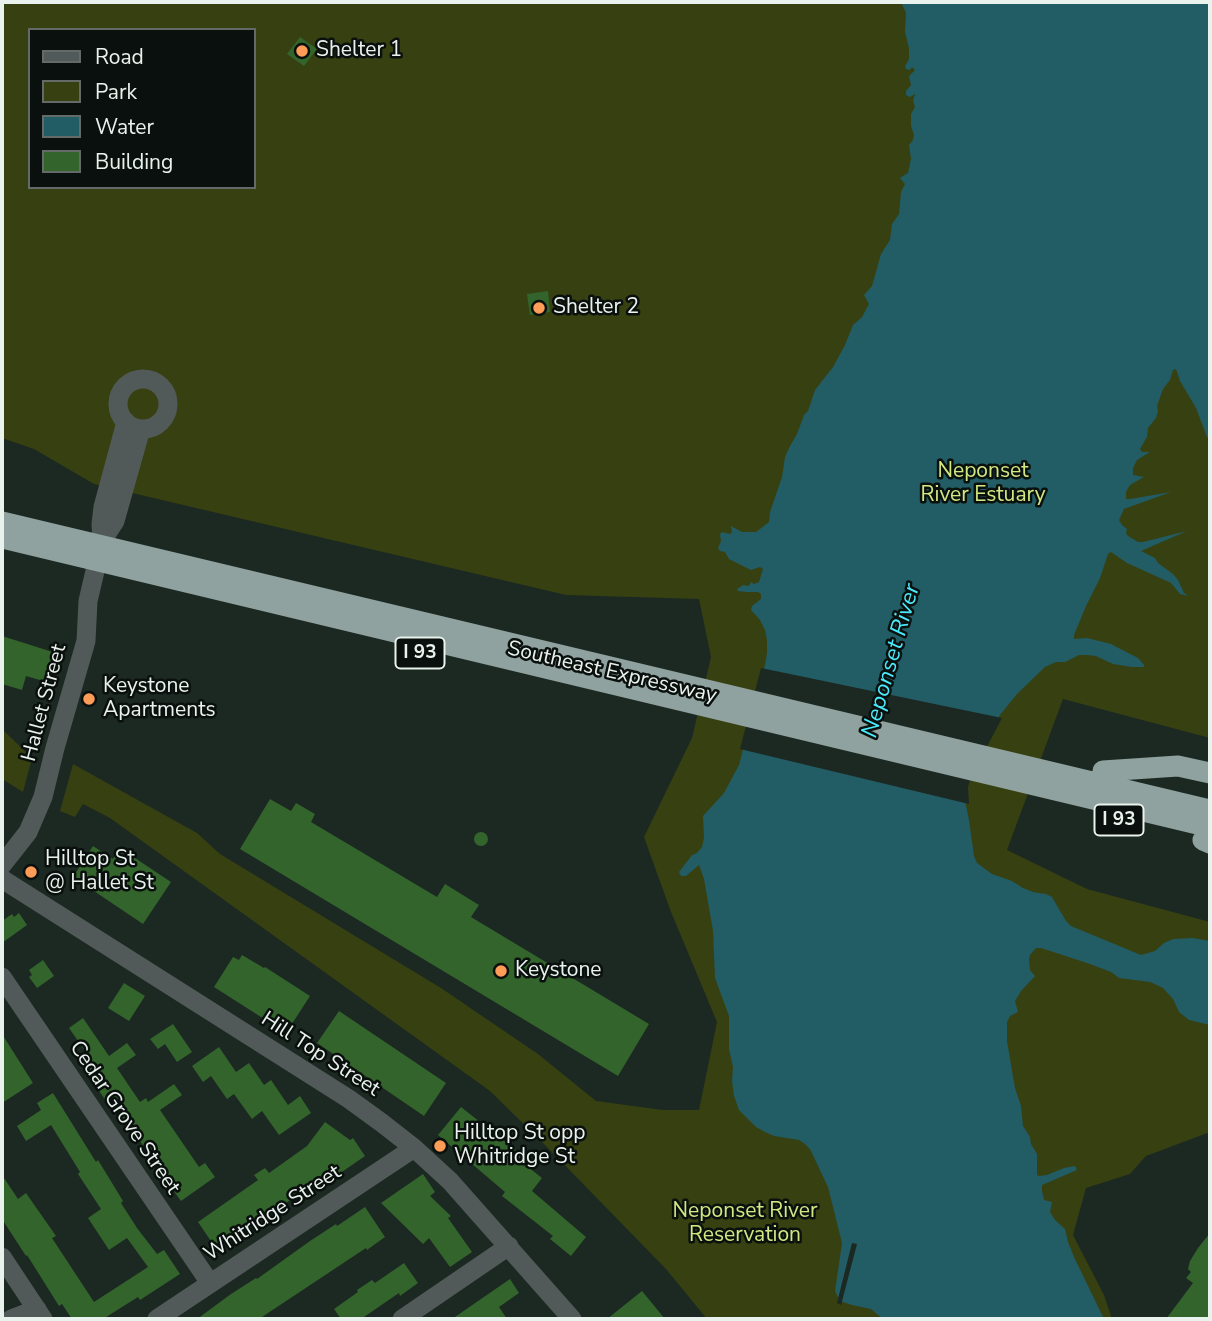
<!DOCTYPE html>
<style>
body{margin:0}
#map{position:relative;width:1212px;height:1321px;overflow:hidden;background:#1c2822;font-family:"Nunito Sans",sans-serif}
canvas{display:block}
.frame{position:absolute;inset:0;border:4px solid #eaf2ee;pointer-events:none}
.legend{position:absolute;left:28px;top:28px;width:228px;height:161px;box-sizing:border-box;background:#0a100d;border:2px solid #646a67;margin:0;padding:9px 12px;list-style:none;font-size:21px;color:#eaf2ee}
.legend li{display:flex;align-items:center;gap:14px;height:35px}
.legend b{width:35px;border:2px solid #646a67}
</style>
<div id="map">
<canvas width="1212" height="1321"></canvas>
<div class="frame"></div>
<ul class="legend">
<li><b style="height:9px;background:#525a59"></b>Road</li>
<li><b style="height:19px;background:#374011"></b>Park</li>
<li><b style="height:19px;background:#225c64"></b>Water</li>
<li><b style="height:19px;background:#33642c"></b>Building</li>
</ul>
</div>
<script>
const ctx = document.querySelector('canvas').getContext('2d');
ctx.lineJoin = 'round';
function fillPath(path, color) {
  ctx.fillStyle = color;
  ctx.fill(path, 'evenodd');
}
function toPath(rows) {
  const path = new Path2D();
  for (const r of rows) {
    if (r.length === 3) {
      path.moveTo(r[0] + r[2], r[1]);
      path.arc(r[0], r[1], r[2], 0, 2 * Math.PI);
      continue;
    }
    path.moveTo(r[0], r[1]);
    for (let i = 2; i < r.length; i += 2) path.lineTo(r[i], r[i + 1]);
  }
  return path;
}
function stroke(path, color, width, dash) {
  ctx.strokeStyle = color;
  ctx.lineWidth = width;
  ctx.lineCap = dash ? 'butt' : 'round';
  ctx.setLineDash(dash || []);
  ctx.stroke(path);
}
function drawText(font, color, halo, rows, align = 'center') {
  ctx.font = font + ' "Nunito Sans",sans-serif';
  ctx.lineWidth = 5;
  ctx.setLineDash([]);
  ctx.textBaseline = 'middle';
  ctx.strokeStyle = halo;
  ctx.fillStyle = color;
  for (const [text, x, y, turn = 0] of rows) {
    ctx.save();
    ctx.translate(x, y);
    ctx.rotate((+turn || 0) * Math.PI / 180);
    ctx.textAlign = isNaN(turn) ? turn : align;
    if (halo) ctx.strokeText(text, 0, 0);
    ctx.fillText(text, 0, 0);
    ctx.restore();
  }
}
fillPath(toPath([
 [2,2,1210,2,1210,738,1063,699,1007,850,1087,889,1210,922,1210,1132,1146,1156,1130,1174,1086,1188,1073,1235,1104,1295,1112,1319,707,1319,666,1269,550,1150,490,1091,110,818,83,804,75,817,60,811,73,764,197,833,220,854,441,988,538,1054,596,1101,663,1110,699,1110,717,1022,671,912,644,837,692,738,711,657,699,599,566,595,94,484,34,449,2,438],
 [30,30,254,30,254,187,30,187],
 [2,729,32,758,23,792,2,779]
]), '#374011');
fillPath(toPath([
 [901,2,1210,2,1210,440,1207,437,1196,408,1180,381,1176,369,1173,370,1170,380,1163,389,1157,406,1158,411,1156,418,1148,428,1147,437,1140,449,1142,452,1150,452,1137,460,1133,468,1133,475,1144,477,1130,485,1126,492,1126,499,1130,499,1171,492,1124,509,1119,520,1122,525,1127,529,1126,533,1128,536,1138,542,1143,542,1187,531,1141,551,1155,558,1158,563,1173,574,1178,580,1184,593,1188,596,1180,594,1171,583,1127,563,1111,552,1108,554,1100,578,1086,606,1074,635,1074,639,1087,638,1111,644,1138,658,1144,665,1144,667,1131,667,1113,664,1096,656,1087,655,1079,655,1065,662,1056,662,1045,667,1017,694,1000,715,972,767,964,796,969,820,974,856,977,863,992,874,1012,881,1023,888,1033,892,1046,894,1052,897,1066,921,1071,926,1141,955,1155,951,1164,943,1173,939,1193,938,1210,941,1210,1025,1189,1020,1179,1012,1173,999,1163,988,1150,982,1119,978,1111,972,1090,964,1041,948,1036,948,1030,955,1029,959,1030,970,1035,976,1021,991,1015,1001,1018,1012,1010,1016,1007,1022,1007,1041,1015,1088,1021,1106,1023,1126,1030,1137,1031,1144,1037,1154,1037,1175,1039,1176,1047,1175,1064,1168,1075,1166,1077,1170,1042,1185,1042,1191,1044,1200,1052,1202,1050,1212,1055,1220,1065,1229,1068,1242,1074,1257,1104,1319,883,1319,871,1309,852,1305,840,1301,835,1291,842,1243,828,1187,810,1149,805,1144,799,1140,774,1136,765,1132,756,1127,739,1110,734,1096,732,1081,733,1067,729,1049,729,1016,715,978,713,931,704,879,699,865,686,876,681,876,679,872,692,855,697,853,702,847,704,838,703,816,724,793,739,765,765,665,767,653,767,640,765,630,760,620,751,610,752,606,761,599,761,594,758,592,746,592,738,591,737,589,743,585,749,586,751,582,754,584,759,582,763,569,760,567,751,570,729,559,725,552,720,551,718,548,721,541,720,534,722,532,730,534,732,532,731,526,742,532,756,532,769,522,770,512,782,477,785,457,790,446,797,434,804,415,808,411,815,390,833,367,845,345,853,325,862,317,869,304,864,295,872,286,881,254,890,240,892,224,899,214,901,192,905,184,900,178,908,173,911,159,909,145,913,140,914,135,911,126,911,114,915,107,913,101,915,94,910,97,906,95,906,91,911,85,909,76,915,70,912,67,910,70,906,69,905,66,909,59,909,48,905,32,906,13]
]), '#225c64');
fillPath(toPath([
 [761,668,1002,718,971,777,968,787,969,804,740,749],
 [852,1243,857,1244,841,1305,837,1303]
]), '#1c2822');
fillPath(toPath([
 [300,37,317,49,304,66,287,54],
 [548,291,550,312,530,315,527,294],
 [2,636,59,654,50,683,26,676,22,690,2,684],
 [270,799,291,811,296,803,315,814,311,822,437,897,445,884,479,905,471,917,649,1024,618,1076,240,849],
 [481,839,7],
 [93,846,113,859,120,848,171,882,143,924,73,877],
 [19,913,27,925,2,943,2,921,12,914,14,917],
 [242,955,264,968,265,967,310,996,286,1033,214,987,233,957,239,960],
 [43,960,54,976,37,988,29,977,32,975,29,970],
 [124,983,145,996,129,1021,108,1008],
 [339,1011,446,1083,424,1116,317,1043],
 [83,1018,109,1056,127,1043,136,1055,117,1068,140,1102,146,1098,148,1102,174,1084,182,1095,160,1110,199,1167,205,1163,215,1177,181,1201,171,1187,174,1185,150,1151,148,1153,127,1122,125,1123,115,1108,112,1110,81,1064,90,1058,69,1028],
 [173,1024,192,1052,177,1062,165,1044,158,1049,150,1039],
 [2,1034,33,1083,2,1103],
 [219,1047,236,1072,249,1063,264,1085,271,1080,288,1105,300,1096,311,1113,279,1135,262,1111,252,1119,234,1094,227,1099,211,1076,203,1082,192,1066],
 [53,1093,96,1162,98,1160,109,1178,123,1201,121,1203,137,1228,157,1254,164,1250,180,1274,140,1300,138,1297,103,1319,72,1319,62,1304,59,1306,27,1255,26,1256,2,1219,2,1175,18,1199,26,1193,56,1236,52,1238,94,1302,148,1267,127,1238,109,1250,88,1218,101,1209,78,1174,80,1172,51,1125,26,1141,17,1126,41,1110,37,1103],
 [461,1107,522,1155,518,1159,542,1178,532,1191,586,1237,571,1256,550,1239,553,1236,502,1196,505,1192,438,1135],
 [325,1122,350,1140,353,1138,365,1156,339,1174,336,1169,217,1250,198,1222,258,1180,254,1175,265,1168,269,1173,307,1146],
 [423,1174,435,1192,430,1196,451,1216,448,1218,472,1252,450,1267,429,1238,423,1244,381,1203],
 [365,1207,385,1237,367,1250,366,1248,259,1319,197,1319,231,1294,256,1278,257,1279,310,1241,336,1224,337,1226],
 [1210,1233,1210,1319,1166,1319,1193,1283,1186,1278,1191,1272,1188,1269,1190,1261,1198,1248],
 [404,1263,418,1283,400,1296,399,1293,361,1319,341,1319,334,1309,358,1292,357,1290,372,1280,375,1283],
 [510,1279,519,1293,499,1307,507,1319,452,1319],
 [642,1291,665,1319,607,1319]
]), '#33642c');
stroke(toPath([
 [143,404,25],
 [102,541,115,521,141,429],
 [2,865,28,832,43,797,55,748,86,641,88,601,102,541,101,524,103,507,126,422],
 [2,879,349,1099,382,1123,414,1148,450,1181,572,1319],
 [2,977,210,1283],
 [2,1257,43,1319],
 [11,1319,37,1309],
 [157,1319,414,1148],
 [402,1319,509,1246]
]), '#525a59', 19);
stroke(toPath([
 [2,522,1210,810],
 [2,538,1210,827],
 [1103,771,1178,766,1210,773],
 [1203,840,1210,843]
]), '#90a29f', 21);
for (const [x, y, r, color] of [
 [302,51,7,"#fe9c58"],
 [539,308,7,"#fe9c58"],
 [89,699,7,"#fe9c58"],
 [31,872,7,"#fe9c58"],
 [501,971,7,"#fe9c58"],
 [440,1146,7,"#fe9c58"]
]) {
  const dot = new Path2D();
  dot.arc(x, y, r, 0, 2 * Math.PI);
  ctx.fillStyle = color;
  ctx.fill(dot);
  stroke(dot, '#0a100d', 2.5);
}
for (const [x, y, w] of [
 [420,653,49],
 [1119,820,49]
]) {
  const box = new Path2D();
  box.roundRect(x - w / 2, y - 15.5, w, 31, 5);
  ctx.fillStyle = '#0a100d';
  ctx.fill(box);
  stroke(box, '#eaf2ee', 2);
}
drawText('bold 19px', '#eaf2ee', null, [
 ["I 93",420,653],
 ["I 93",1119,820]
]);
drawText('21px', '#eaf2ee', '#0a100d', [
 ["Shelter 1",316,51],
 ["Shelter 2",553,308],
 ["Keystone",103,687],
 ["Apartments",103,711],
 ["Hilltop St",45,860],
 ["@ Hallet St",45,884],
 ["Keystone",515,971],
 ["Hilltop St opp",454,1134],
 ["Whitridge St",454,1158]
], 'left');
drawText('21px', '#d2e882', '#0a100d', [
 ["Neponset",983,472],
 ["River Estuary",983,496],
 ["Neponset River",745,1212],
 ["Reservation",745,1236]
]);
drawText('21px', '#eaf2ee', '#0a100d', [
 ["Southeast Expressway",612,673,13],
 ["Hallet Street",45,703,-75],
 ["Hill Top Street",320,1055,33],
 ["Cedar Grove Street",124,1118,56],
 ["Whitridge Street",273,1214,-33]
]);
drawText('italic 23px', '#4aeafd', '#0a100d', [
 ["Neponset River",892,661,-74]
]);
</script>
